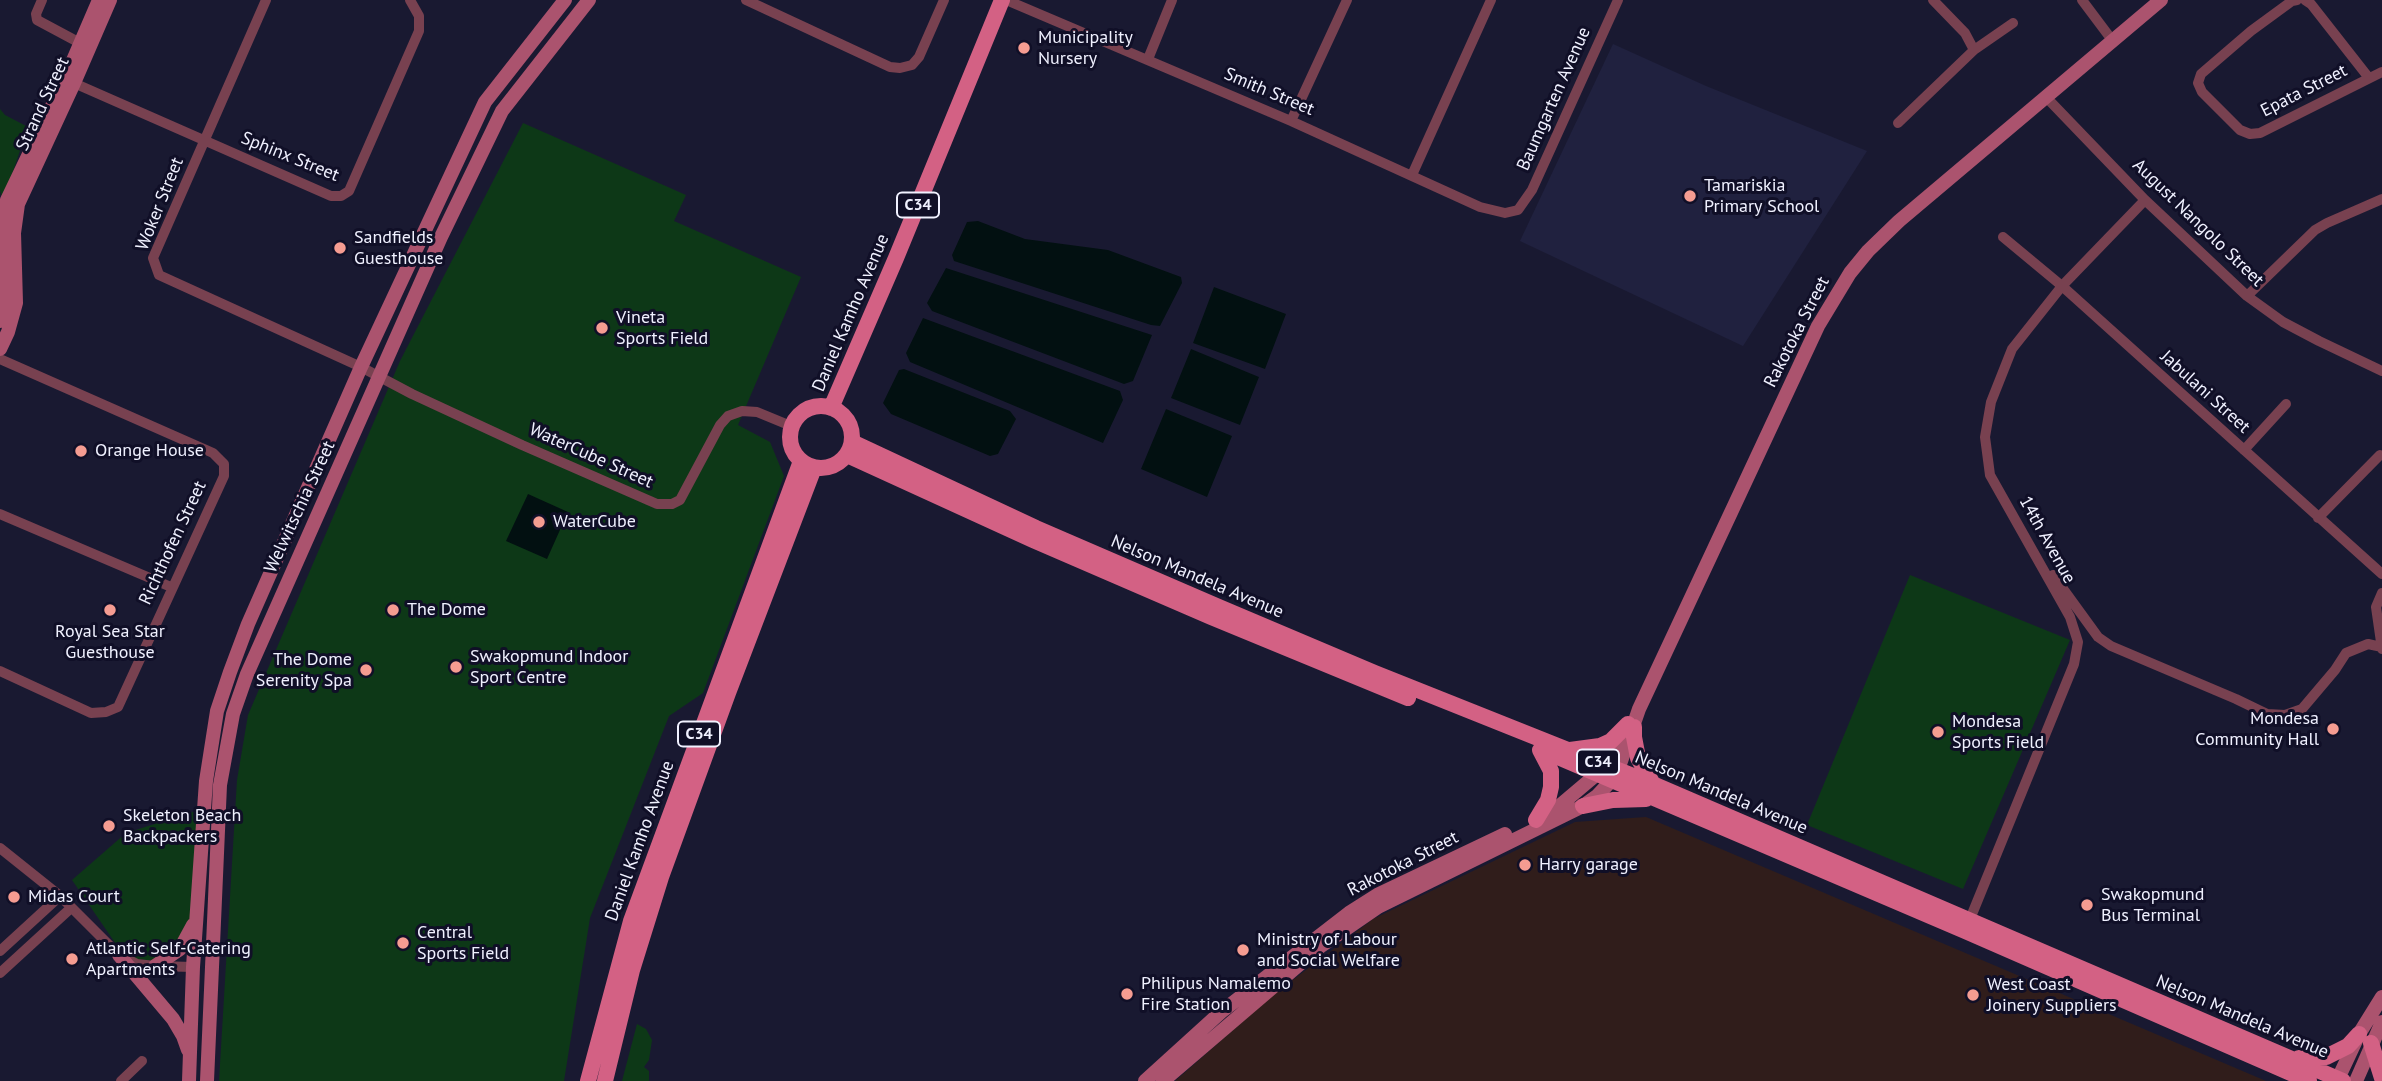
<!DOCTYPE html>
<style>
body{margin:0}
canvas{display:block;background:#191931}
</style>
<canvas width="2382" height="1081"></canvas>
<script>
const ctx = document.querySelector('canvas').getContext('2d');
ctx.lineJoin = 'round';
function fillPath(path, color) {
  ctx.fillStyle = color;
  ctx.fill(path, 'evenodd');
}
function toPath(rows) {
  const path = new Path2D();
  for (const r of rows) {
    if (r.length === 3) {
      path.moveTo(r[0] + r[2], r[1]);
      path.arc(r[0], r[1], r[2], 0, 2 * Math.PI);
      continue;
    }
    path.moveTo(r[0], r[1]);
    for (let i = 2; i < r.length; i += 2) path.lineTo(r[i], r[i + 1]);
  }
  return path;
}
function stroke(path, color, width, dash) {
  ctx.strokeStyle = color;
  ctx.lineWidth = width;
  ctx.lineCap = dash ? 'butt' : 'round';
  ctx.setLineDash(dash || []);
  ctx.stroke(path);
}
function drawText(font, color, halo, rows, align = 'center') {
  ctx.font = font + ' "PT Sans",sans-serif';
  ctx.lineWidth = 6;
  ctx.setLineDash([]);
  ctx.textBaseline = 'middle';
  ctx.strokeStyle = halo;
  ctx.fillStyle = color;
  for (const [text, x, y, turn = 0] of rows) {
    ctx.save();
    ctx.translate(x, y);
    ctx.rotate((+turn || 0) * Math.PI / 180);
    ctx.textAlign = isNaN(turn) ? turn : align;
    if (halo) ctx.strokeText(text, 0, 0);
    ctx.fillText(text, 0, 0);
    ctx.restore();
  }
}
fillPath(toPath([
 [1613,44,1706,86,1867,151,1743,346,1520,241]
]), '#20213f');
fillPath(toPath([
 [1646,817,2266,1081,1175,1081,1273,995,1373,919,1575,822]
]), '#301d1b');
fillPath(toPath([
 [0,109,5,115,28,127,3,201,0,191],
 [523,123,686,195,674,221,801,277,738,425,770,442,784,476,703,693,669,716,590,918,564,1081,219,1081,237,780,248,715,400,361],
 [1910,575,2070,640,1963,889,1807,825],
 [199,810,193,910,188,925,176,948,154,961,137,959,120,950,72,880,126,833],
 [637,1024,646,1029,652,1040,649,1060,644,1067,649,1071,649,1081,622,1081]
]), '#0d3817');
fillPath(toPath([
 [978,221,1025,239,1108,250,1181,277,1182,283,1160,326,1151,325,954,261,952,255,967,222],
 [946,268,1152,335,1133,381,1124,384,932,311,927,303],
 [1214,287,1286,314,1265,369,1193,343],
 [923,318,1120,391,1123,400,1103,443,910,362,906,353],
 [1191,349,1259,377,1240,425,1171,398],
 [904,369,1010,411,1016,419,998,454,990,456,891,414,883,403,899,370],
 [1166,409,1232,436,1207,497,1141,469],
 [528,494,568,512,547,559,506,541]
]), '#021011');
stroke(toPath([
 [42,0,36,14,37,20,80,43],
 [266,0,153,258,159,275,361,367,412,394,522,445,657,504,672,504,680,500,720,425,728,416,742,411,757,412,791,426],
 [746,0,890,67,900,68,912,65,919,57,944,0],
 [1006,0,1291,121,1480,207,1505,213,1518,210,1532,190,1618,0],
 [2082,0,2112,40],
 [2297,0,2292,1,2251,31,2201,74,2198,83,2202,92,2240,130,2250,134,2260,133,2382,72],
 [2305,0,2311,4,2369,78],
 [1974,50,2013,23],
 [1148,59,1172,0],
 [67,80,331,196,341,196,349,191,419,31,419,16,410,0],
 [2045,96,2145,200,2247,296,2283,322,2319,341,2382,371],
 [1291,121,1347,0],
 [1898,123,1974,50,1965,33,1933,0],
 [1412,175,1491,0],
 [2003,237,2062,286,2382,574],
 [2247,296,2315,230,2327,223,2382,199],
 [0,359,213,453,224,464,224,476,118,707,106,712,91,713,0,671],
 [2244,450,2286,404],
 [0,514,171,587],
 [2318,518,2380,455],
 [2053,575,2098,637,2111,646,2236,699,2267,714,2285,715,2302,709,2335,670,2346,653,2368,644,2382,647],
 [2382,593,2376,607,2382,649],
 [0,848,60,896,119,955,137,964,155,966,193,967],
 [1968,924,2074,664,2078,642,2070,617,1990,475,1985,437,1991,402,2012,349,2062,286,2145,200],
 [0,951,60,896],
 [0,973,71,908],
 [121,1081,142,1061]
]), '#784150', 10);
stroke(toPath([
 [0,321,6,302,3,230,7,200,65,79,99,0],
 [0,349,8,332,16,303,14,233,18,204,74,83,110,0],
 [1539,818,1558,807,1597,774,1622,735],
 [119,955,173,1019,183,1036,188,1050],
 [155,966,180,949,193,925],
 [189,1081,193,967,206,781,217,711,230,672,248,624,361,367,485,102,565,0],
 [207,1081,220,785,233,714,247,674,441,237,502,111,589,0],
 [1145,1081,1221,1012,1349,913,1379,894,1505,834],
 [1163,1081,1321,946,1349,927,1378,907,1583,806,1597,796,1611,781,1618,770,1639,709,1734,506,1818,326,1850,273,1868,251,1899,221,2161,0],
 [2337,1081,2359,1034,2382,997],
 [2356,1081,2382,1022]
]), '#ab536e', 14);
stroke(toPath([
 [821,437,31],
 [831,408,896,258,1002,0],
 [852,442,1036,528,1219,607,1375,673,1653,784,2343,1081],
 [847,455,1033,540,1211,617,1408,698],
 [1634,727,1634,737,1638,758,1653,784],
 [1570,750,1600,746,1611,741,1628,724],
 [1546,752,1965,931,2309,1081],
 [1583,806,1613,800,1646,799],
 [1536,820,1548,800,1551,787,1551,771,1540,750],
 [2371,1043,2382,1078],
 [2299,1058,2326,1057,2348,1046,2359,1034],
 [588,1081,631,921,801,461],
 [605,1081,632,970,661,877,728,693,814,468]
]), '#d36184', 16);
for (const [x, y, r, color] of [
 [1024,48,7,"#f59c91"],
 [1690,196,7,"#f59c91"],
 [340,248,7,"#f59c91"],
 [602,328,7,"#f59c91"],
 [81,451,7,"#f59c91"],
 [539,522,7,"#f59c91"],
 [110,610,7,"#f59c91"],
 [393,610,7,"#f59c91"],
 [456,667,7,"#f59c91"],
 [366,670,7,"#f59c91"],
 [2333,729,7,"#f59c91"],
 [1938,732,7,"#f59c91"],
 [109,826,7,"#f59c91"],
 [1525,865,7,"#f59c91"],
 [14,897,7,"#f59c91"],
 [2087,905,7,"#f59c91"],
 [403,943,7,"#f59c91"],
 [1243,950,7,"#f59c91"],
 [72,959,7,"#f59c91"],
 [1127,994,7,"#f59c91"],
 [1973,995,7,"#f59c91"]
]) {
  const dot = new Path2D();
  dot.arc(x, y, r, 0, 2 * Math.PI);
  ctx.fillStyle = color;
  ctx.fill(dot);
  stroke(dot, '#100f27', 2.5);
}
for (const [x, y, w] of [
 [918,205,42],
 [699,734,42],
 [1598,762,42]
]) {
  const box = new Path2D();
  box.roundRect(x - w / 2, y - 12.5, w, 25, 5);
  ctx.fillStyle = '#100f27';
  ctx.fill(box);
  stroke(box, '#f0f1ff', 2);
}
drawText('bold 16px', '#f0f1ff', null, [
 ["C34",918,205],
 ["C34",699,734],
 ["C34",1598,762]
]);
drawText('18px', '#f0f1ff', '#100f27', [
 ["Municipality",1038,38],
 ["Nursery",1038,59],
 ["Tamariskia",1704,186],
 ["Primary School",1704,207],
 ["Sandfields",354,238],
 ["Guesthouse",354,259],
 ["Vineta",616,318],
 ["Sports Field",616,339],
 ["Orange House",95,451],
 ["WaterCube",553,522],
 ["The Dome",407,610],
 ["Royal Sea Star",110,632,"center"],
 ["Guesthouse",110,653,"center"],
 ["Swakopmund Indoor",470,657],
 ["Sport Centre",470,678],
 ["The Dome",352,660,"right"],
 ["Serenity Spa",352,681,"right"],
 ["Mondesa",2319,719,"right"],
 ["Community Hall",2319,740,"right"],
 ["Mondesa",1952,722],
 ["Sports Field",1952,743],
 ["Skeleton Beach",123,816],
 ["Backpackers",123,837],
 ["Harry garage",1539,865],
 ["Swakopmund",2101,895],
 ["Bus Terminal",2101,916],
 ["Midas Court",28,897],
 ["Central",417,933],
 ["Sports Field",417,954],
 ["Ministry of Labour",1257,940],
 ["and Social Welfare",1257,961],
 ["Atlantic Self-Catering",86,949],
 ["Apartments",86,970],
 ["Philipus Namalemo",1141,984],
 ["Fire Station",1141,1005],
 ["West Coast",1987,985],
 ["Joinery Suppliers",1987,1006]
], 'left');
drawText('18px', '#f0f1ff', '#100f27', [
 ["Epata Street",2304,91,-27],
 ["Smith Street",1269,92,23],
 ["Baumgarten Avenue",1554,99,-66],
 ["Strand Street",43,104,-65],
 ["Sphinx Street",290,157,22],
 ["Woker Street",160,204,-68],
 ["August Nangolo Street",2198,223,44],
 ["Daniel Kamho Avenue",851,313,-67],
 ["Rakotoka Street",1797,332,-63],
 ["Jabulani Street",2205,392,42],
 ["WaterCube Street",591,456,24],
 ["Welwitschia Street",300,507,-65],
 ["14th Avenue",2047,540,61],
 ["Richthofen Street",173,543,-65],
 ["Nelson Mandela Avenue",1197,577,23],
 ["Nelson Mandela Avenue",1721,793,23],
 ["Daniel Kamho Avenue",640,841,-70],
 ["Rakotoka Street",1403,864,-27],
 ["Nelson Mandela Avenue",2242,1017,23]
]);
</script>
